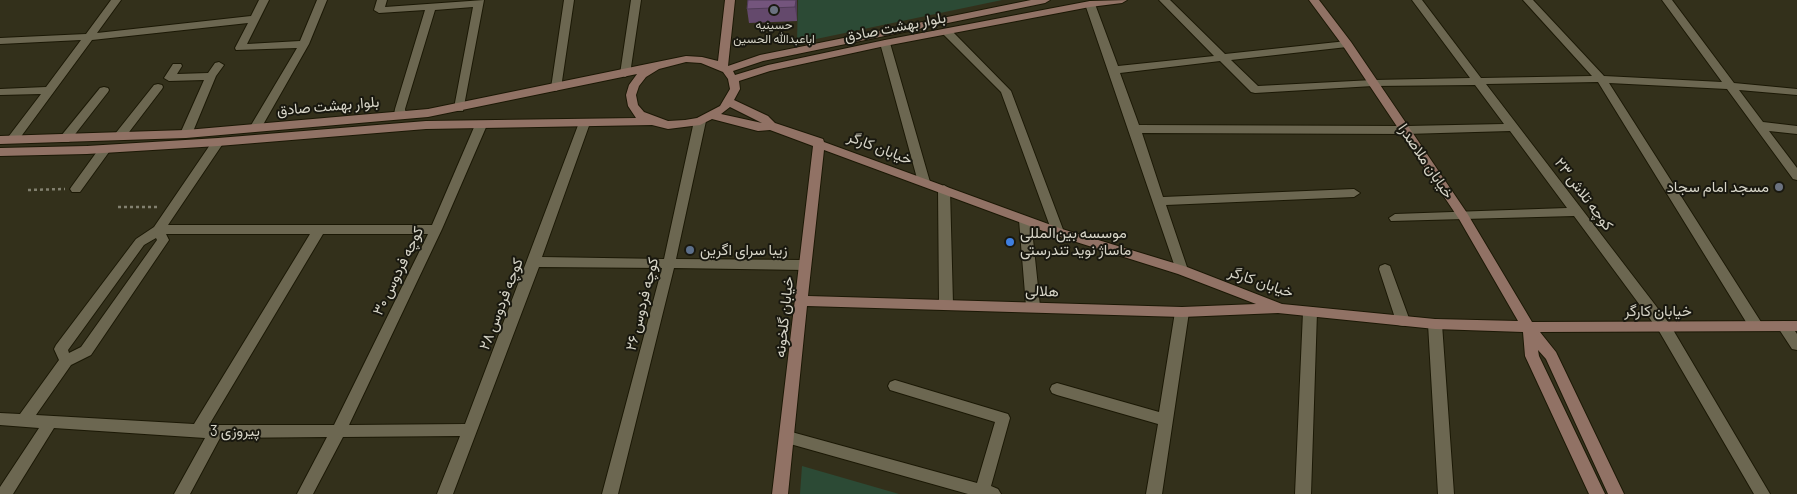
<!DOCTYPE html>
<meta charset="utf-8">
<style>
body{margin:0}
canvas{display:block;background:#33301b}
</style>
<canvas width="1797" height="494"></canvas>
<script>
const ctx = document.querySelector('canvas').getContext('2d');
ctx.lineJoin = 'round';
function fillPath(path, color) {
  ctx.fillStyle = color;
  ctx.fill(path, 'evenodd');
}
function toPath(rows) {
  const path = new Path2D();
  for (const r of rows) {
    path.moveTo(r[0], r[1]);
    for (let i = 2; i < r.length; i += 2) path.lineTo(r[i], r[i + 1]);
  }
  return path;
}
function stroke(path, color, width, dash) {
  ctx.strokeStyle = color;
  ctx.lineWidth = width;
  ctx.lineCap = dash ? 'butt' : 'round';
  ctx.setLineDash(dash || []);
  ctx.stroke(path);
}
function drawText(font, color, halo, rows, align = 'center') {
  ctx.font = font + ' Barlow,Vazirmatn,sans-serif';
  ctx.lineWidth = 4;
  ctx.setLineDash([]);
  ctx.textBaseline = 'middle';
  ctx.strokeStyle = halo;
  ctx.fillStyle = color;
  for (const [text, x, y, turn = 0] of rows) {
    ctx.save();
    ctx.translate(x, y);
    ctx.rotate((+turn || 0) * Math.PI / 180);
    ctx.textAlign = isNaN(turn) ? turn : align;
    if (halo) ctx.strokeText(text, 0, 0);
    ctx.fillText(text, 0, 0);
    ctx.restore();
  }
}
fillPath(toPath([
 [798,0,1002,0,797,43],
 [802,466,899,494,800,494]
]), '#2c4a35');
const street = toPath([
 [111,0,121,0,97,33,251,16,259,0,269,0,247,44,300,41,317,0,327,0,309,44,260,130,252,130,250,127,297,48,236,50,235,48,248,23,92,40,17,142,9,142,7,139,9,136,41,94,0,95,0,89,46,87,81,40,0,44,0,38,86,34,111,0],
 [377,0,387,0,385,7,484,0,463,111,455,111,454,108,473,7,435,10,405,109,406,115,400,119,394,115,395,109,425,10,379,13,374,10,377,0],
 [564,0,574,0,561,88,556,91,551,88,564,0],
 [631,0,641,0,630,74,625,77,620,74,631,0],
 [1159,0,1170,0,1225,54,1347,41,1352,44,1347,47,1231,60,1258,86,1373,80,1470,78,1412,0,1422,0,1481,78,1592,76,1523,0,1533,0,1604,76,1722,82,1662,0,1672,0,1734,83,1797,89,1797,95,1739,90,1763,122,1797,126,1797,134,1769,131,1797,168,1797,180,1793,179,1727,89,1609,83,1761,322,1763,326,1761,330,1756,331,1751,330,1598,82,1486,84,1669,323,1770,494,1754,494,1659,331,1574,216,1391,221,1389,218,1395,214,1567,208,1510,131,1406,134,1142,133,1163,197,1354,189,1360,193,1354,197,1166,205,1188,270,1187,273,1177,273,1085,4,1090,1,1095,4,1118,66,1214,56,1159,0],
 [1220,61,1251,92,1255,93,1373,86,1475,85,1504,124,1406,126,1139,125,1120,73,1220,61],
 [947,29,951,30,1011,91,1064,232,1062,235,1054,235,1052,232,1001,92,943,34,943,30,947,29],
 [885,40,890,43,930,182,924,186,918,182,880,43,885,40],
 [219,62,224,65,216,76,192,134,190,137,182,137,180,134,204,80,169,81,164,78,173,64,181,64,182,66,177,74,208,73,215,63,219,62],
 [158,84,162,85,163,87,162,89,123,140,115,140,113,137,115,134,154,85,158,84],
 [104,87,108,88,109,90,108,92,69,142,61,142,59,139,61,136,100,88,104,87],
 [700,117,706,121,676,259,805,260,809,262,811,265,809,268,805,270,674,268,618,494,602,494,662,268,539,267,453,494,437,494,460,436,343,437,313,494,297,494,327,437,220,438,190,494,174,494,205,438,54,428,13,494,0,494,0,487,39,428,0,425,0,413,20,414,59,360,54,349,56,345,136,239,154,227,214,139,222,139,224,142,168,225,432,225,475,125,481,121,485,122,487,125,442,229,349,425,465,424,580,120,588,120,590,123,542,257,664,259,694,121,700,117],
 [166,234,310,234,194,424,36,415,71,365,91,355,167,243,169,240,166,234],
 [323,234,428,234,334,425,209,425,323,234],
 [156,238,157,240,81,347,69,353,68,350,144,245,156,238],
 [105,145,111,149,109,152,80,192,72,192,70,189,72,186,101,146,105,145],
 [944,185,950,189,953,304,951,308,946,309,941,308,939,304,938,189,944,185],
 [1025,216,1031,220,1040,306,1038,310,1033,311,1028,310,1026,306,1019,220,1025,216],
 [1385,264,1390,266,1391,269,1410,321,1408,325,1403,326,1398,325,1396,321,1379,269,1380,266,1385,264],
 [1182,307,1187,308,1189,312,1162,494,1146,494,1158,424,1057,395,1052,393,1050,389,1052,385,1057,383,1159,412,1175,312,1177,308,1182,307],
 [1310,307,1315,308,1317,312,1311,494,1295,494,1303,312,1305,308,1310,307],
 [1435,319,1440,320,1442,324,1454,494,1438,494,1428,324,1430,320,1435,319],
 [1784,321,1789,322,1797,334,1797,350,1792,349,1777,326,1779,322,1784,321],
 [895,380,1008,414,1010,418,991,486,998,489,1001,494,968,494,783,442,781,437,783,432,788,431,977,483,995,422,890,390,888,386,890,382,895,380]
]);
const secondary = toPath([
 [725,0,735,0,728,66,760,55,1031,0,1050,0,1045,3,763,61,733,71,735,75,768,65,885,40,1090,1,1127,0,1122,3,1090,7,885,46,770,71,739,81,740,89,734,100,768,116,775,123,823,139,824,142,1062,229,1187,267,1282,304,1435,319,1518,321,1459,219,1343,46,1309,0,1319,0,1351,42,1467,213,1532,322,1797,321,1797,331,1540,332,1556,352,1624,494,1608,494,1546,359,1538,350,1539,356,1605,494,1589,494,1525,356,1523,332,1435,329,1278,313,1182,317,807,306,788,494,772,494,813,146,770,130,758,131,712,119,700,125,668,129,652,125,426,129,218,146,87,154,0,156,0,148,87,146,218,138,426,121,636,118,628,106,626,95,629,85,637,74,428,117,186,138,0,144,0,136,186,130,428,109,686,56,702,57,718,61,725,0],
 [686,62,701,63,723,72,728,79,730,89,720,106,697,118,685,120,668,121,644,112,638,105,636,95,639,86,646,77,659,69,686,62],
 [730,107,762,123,721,114,730,107],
 [824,150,1054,235,1178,274,1256,304,1182,307,808,296,824,150]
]);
stroke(street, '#1b1805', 2);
stroke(secondary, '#1b1805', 2);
stroke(toPath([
 [28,190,65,189],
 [118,207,159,207]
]), '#82806f', 2.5, [3, 3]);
fillPath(street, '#6c6751');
fillPath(secondary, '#917265');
fillPath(toPath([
 [748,0,797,0,797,21,749,23,747,9]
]), '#64496c');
fillPath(toPath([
 [796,0,797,0,797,21,795,7]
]), '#513c58');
const building = toPath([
 [748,0,796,0,795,7,747,9,748,0]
]);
fillPath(building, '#74557d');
stroke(building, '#513c58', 1);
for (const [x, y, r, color] of [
 [774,10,5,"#6b7280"],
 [1779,187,5,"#6b7280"],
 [1010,242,5,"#3f7fe0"],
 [690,250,5,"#5c6f8a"]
]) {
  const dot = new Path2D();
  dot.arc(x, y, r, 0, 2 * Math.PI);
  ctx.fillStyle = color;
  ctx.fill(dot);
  stroke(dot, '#19180f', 2);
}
drawText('12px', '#d6d4c7', '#19180f', [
 ["حسینیه",774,25],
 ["اباعبدالله الحسین",774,39]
]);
drawText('15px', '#d6d4c7', '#19180f', [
 ["بلوار بهشت صادق",895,27,-11],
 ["بلوار بهشت صادق",328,106,-5],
 ["خیابان کارگر",880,148,21],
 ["خیابان ملاصدرا",1426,161,56],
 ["کوچه تلاش ۲۳",1584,194,53],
 ["کوچه فردوس ۳۰",398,271,-64],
 ["خیابان کارگر",1261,282,19],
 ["هلالی",1042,291,2],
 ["کوچه فردوس ۲۸",501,304,-69],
 ["کوچه فردوس ۲۶",642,304,-76],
 ["خیابان کارگر",1658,311],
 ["خیابان گلخونه",784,317,-84],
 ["پیروزی 3",235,431]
]);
drawText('15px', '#d6d4c7', '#19180f', [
 ["مسجد امام سجاد",1769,187,"right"],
 ["موسسه بین‌المللی",1020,233],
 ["ماساژ نوید تندرستی",1020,250],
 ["زیبا سرای اگرین",700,250]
], 'left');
</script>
